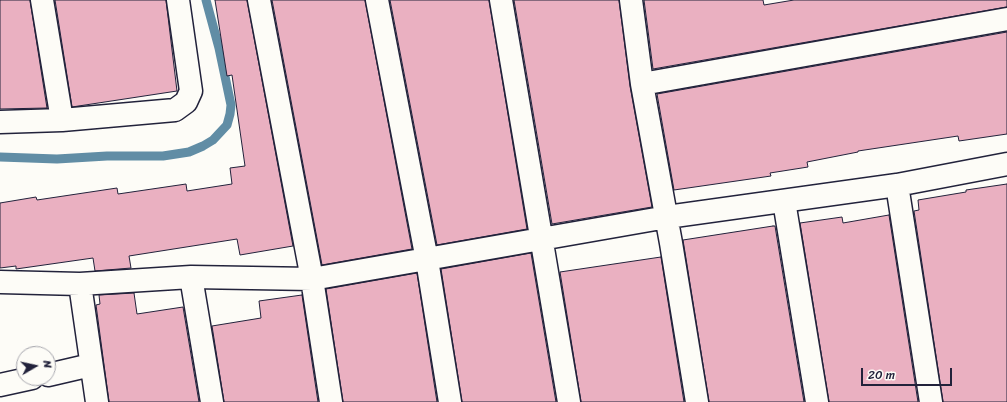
<!DOCTYPE html>
<style>
body{margin:0}
#map{position:relative;width:1007px;height:402px;overflow:hidden;background:#fdfcf7;font-family:Sriracha,sans-serif}
canvas{display:block}
.north{position:absolute;left:16px;top:346px;width:40px;height:40px;box-sizing:border-box;background:#fdfcf7;border:1px solid #a5a5ac;border-radius:50%;rotate:81deg;font-size:11px;font-weight:700;line-height:16px;text-align:center;color:#22223b}
.north::after{content:'';display:block;margin:auto;width:14px;height:18px;background:#22223b;clip-path:polygon(50% 0,100% 100%,50% 72%,0 100%)}
.scale{position:absolute;left:861px;top:368px;width:91px;height:18px;box-sizing:border-box;border:2px solid #22223b;border-top:0;padding-left:5px;font-size:12px;line-height:14px;white-space:nowrap;color:#22223b;-webkit-text-stroke:3px #fdfcf7;paint-order:stroke}
</style>
<div id="map">
<canvas width="1007" height="402"></canvas>
<div class="north">N</div>
<div class="scale">20 m</div>
</div>
<script>
const ctx = document.querySelector('canvas').getContext('2d');
ctx.lineJoin = 'round';
function toPath(rows) {
  const path = new Path2D();
  for (const r of rows) {
    path.moveTo(r[0], r[1]);
    for (let i = 2; i < r.length; i += 2) path.lineTo(r[i], r[i + 1]);
  }
  return path;
}
function stroke(path, color, width, dash) {
  ctx.strokeStyle = color;
  ctx.lineWidth = width;
  ctx.lineCap = dash ? 'butt' : 'round';
  ctx.setLineDash(dash || []);
  ctx.stroke(path);
}
function fillPath(path, color) {
  ctx.fillStyle = color;
  ctx.fill(path, 'evenodd');
}
stroke(toPath([
 [0,157,57,159,107,156,163,156,189,152,203,146,213,140,227,125,230,114,231,105,219,48,206,0]
]), '#618da5', 9);
const building = toPath([
 [0,0,30,0,47,108,0,109,0,0],
 [55,0,166,0,177,91,72,107,55,0],
 [215,0,247,0,293,246,240,255,237,239,129,256,131,268,95,271,93,258,16,269,16,266,0,268,0,203,36,197,37,200,117,188,118,194,186,184,187,191,232,184,230,168,245,166,232,75,227,76,215,0],
 [272,0,365,0,412,249,322,265,272,0],
 [390,0,489,0,527,229,437,245,390,0],
 [514,0,619,0,630,86,652,207,552,224,514,0],
 [644,0,763,0,764,5,794,0,1007,0,1007,7,653,69,644,0],
 [1007,32,1007,134,959,141,958,136,858,151,858,152,807,162,808,167,770,173,771,176,674,190,657,94,1007,32],
 [1007,184,1007,402,943,402,914,211,919,210,918,200,966,192,966,190,1007,184],
 [889,215,918,402,829,402,800,223,842,217,843,223,889,215],
 [773,226,775,226,804,402,709,402,683,240,773,226],
 [531,253,556,402,462,402,441,269,531,253],
 [661,257,684,402,581,402,560,272,661,257],
 [417,273,437,402,343,402,326,289,417,273],
 [134,293,137,314,183,307,199,402,109,402,96,305,100,304,99,295,134,293],
 [302,295,318,402,224,402,212,326,261,318,259,301,302,295]
]);
fillPath(building, '#eab0c1');
stroke(building, '#22223b', 1);
const minor = toPath([
 [42,0,62,120],
 [259,0,312,279,331,402],
 [377,0,427,260,450,402],
 [501,0,569,402],
 [631,0,642,84,671,243,697,402],
 [642,84,1007,19],
 [0,122,62,120,175,110,186,102,191,91,178,0],
 [897,185,931,402],
 [784,201,817,402],
 [191,277,212,402],
 [0,282,80,284,191,277,312,279,667,217,897,185,1007,164],
 [80,284,97,402],
 [48,375,91,365],
 [0,385,32,378]
]);
stroke(minor, '#22223b', 25);
stroke(minor, '#fdfcf7', 22);
</script>
